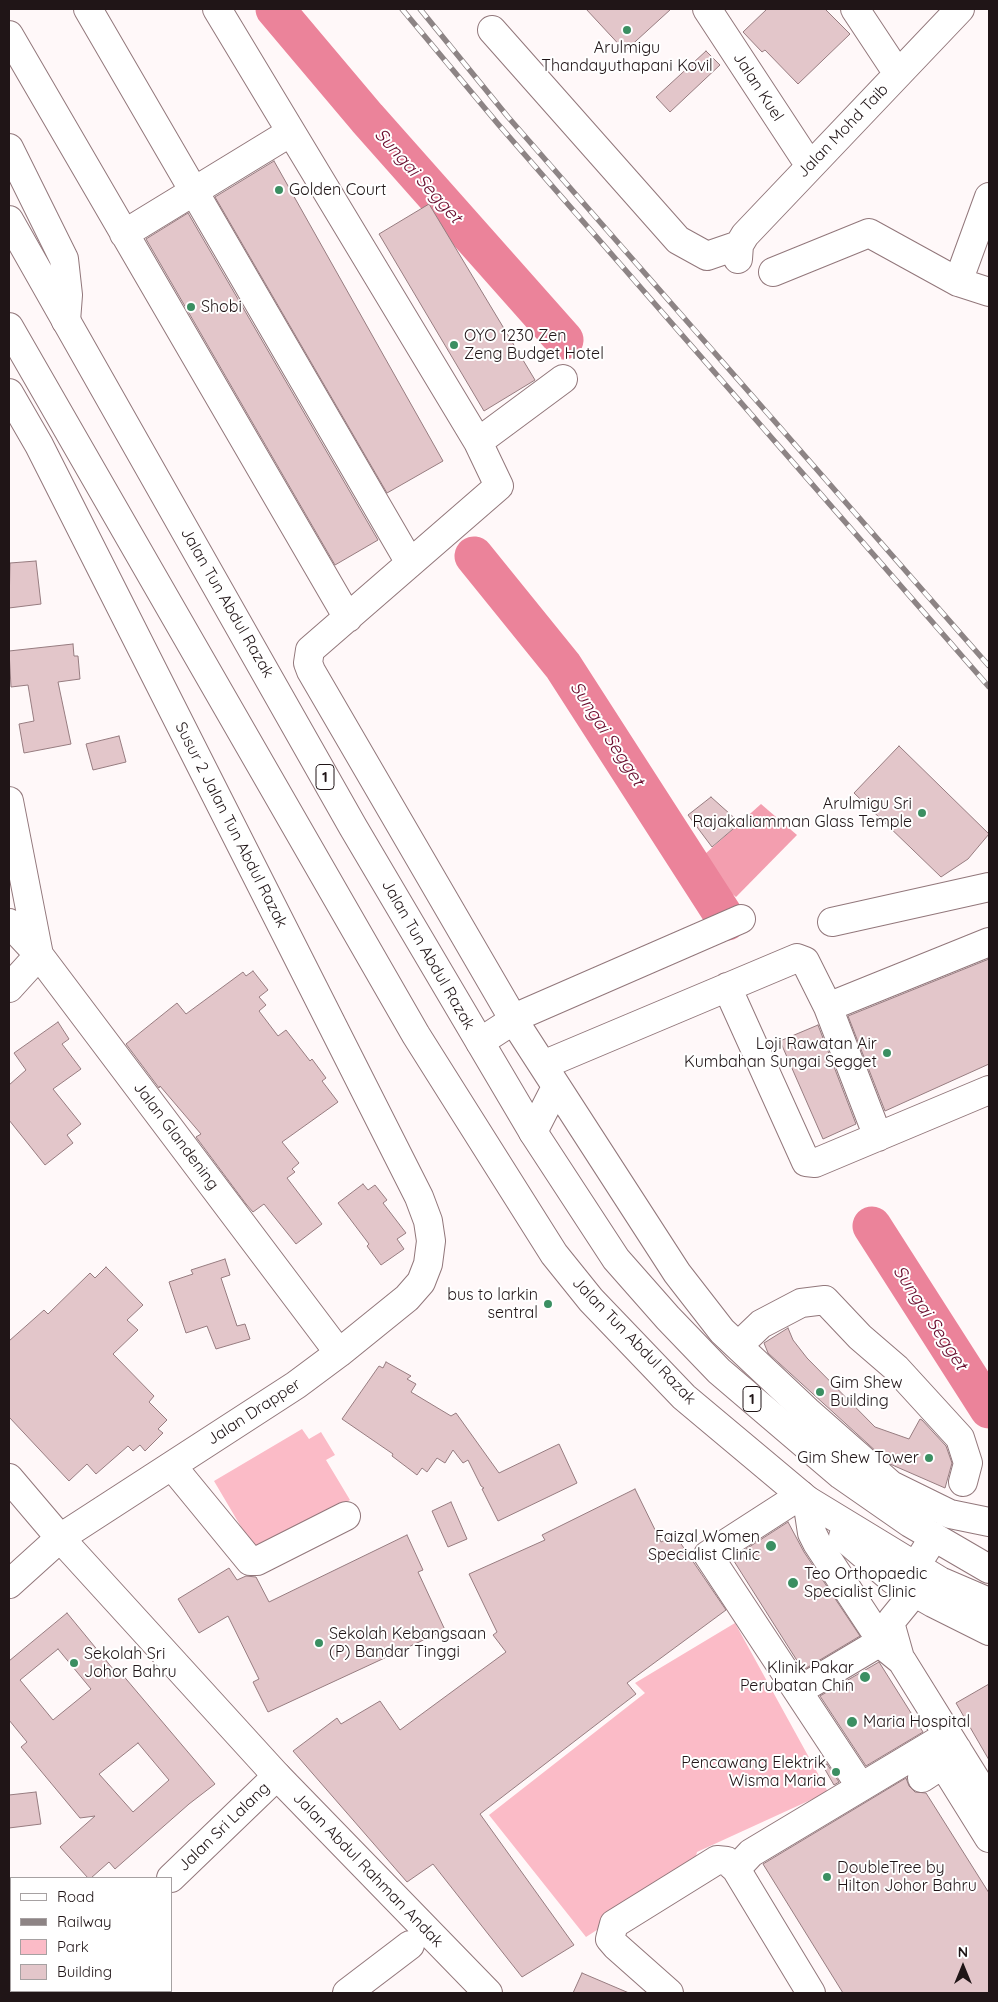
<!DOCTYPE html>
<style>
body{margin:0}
#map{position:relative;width:998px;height:2002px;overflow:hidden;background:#fff8f9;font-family:Quicksand,sans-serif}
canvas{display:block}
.frame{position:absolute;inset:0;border:10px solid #201517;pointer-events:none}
.legend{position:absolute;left:10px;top:1877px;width:162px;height:115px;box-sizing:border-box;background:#fff;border:1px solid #a6a1a2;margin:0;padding:6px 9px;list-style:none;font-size:15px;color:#201517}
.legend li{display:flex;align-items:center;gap:10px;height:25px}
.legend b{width:25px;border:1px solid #a6a1a2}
.north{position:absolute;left:938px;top:1942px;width:50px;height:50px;-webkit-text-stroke:4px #fff;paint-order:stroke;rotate:0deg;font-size:14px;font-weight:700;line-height:20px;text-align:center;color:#201517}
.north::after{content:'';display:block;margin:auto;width:18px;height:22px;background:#201517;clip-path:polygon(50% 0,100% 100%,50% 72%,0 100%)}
</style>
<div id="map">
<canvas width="998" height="2002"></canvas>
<div class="frame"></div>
<ul class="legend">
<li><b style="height:6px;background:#fff"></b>Road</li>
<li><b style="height:6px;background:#8d8485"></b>Railway</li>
<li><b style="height:14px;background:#fbbbc7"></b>Park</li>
<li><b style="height:14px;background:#e3c6ca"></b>Building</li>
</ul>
<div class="north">N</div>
</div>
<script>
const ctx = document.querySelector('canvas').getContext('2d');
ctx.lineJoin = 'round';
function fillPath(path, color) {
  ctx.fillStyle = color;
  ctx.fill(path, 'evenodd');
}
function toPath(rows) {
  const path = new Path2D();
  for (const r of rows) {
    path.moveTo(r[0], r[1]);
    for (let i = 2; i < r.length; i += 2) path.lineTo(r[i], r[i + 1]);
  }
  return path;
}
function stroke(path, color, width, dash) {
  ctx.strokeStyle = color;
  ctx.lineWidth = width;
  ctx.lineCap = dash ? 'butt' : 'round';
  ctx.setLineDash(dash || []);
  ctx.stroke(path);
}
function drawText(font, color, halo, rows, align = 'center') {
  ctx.font = font + ' Quicksand,sans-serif';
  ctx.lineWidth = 4;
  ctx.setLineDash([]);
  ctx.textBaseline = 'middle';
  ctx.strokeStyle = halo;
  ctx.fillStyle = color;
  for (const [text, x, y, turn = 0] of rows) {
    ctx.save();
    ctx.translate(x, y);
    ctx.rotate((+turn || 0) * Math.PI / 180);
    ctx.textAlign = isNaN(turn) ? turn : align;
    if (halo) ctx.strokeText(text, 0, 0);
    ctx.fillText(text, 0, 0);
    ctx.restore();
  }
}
fillPath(toPath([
 [302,1429,309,1439,321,1432,335,1455,326,1460,350,1500,257,1554,214,1481],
 [735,1623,828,1792,697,1852,693,1868,586,1937,489,1815,645,1693,635,1683]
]), '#fbbbc7');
fillPath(toPath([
 [761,804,797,835,736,897,695,863]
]), '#f39eaf');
stroke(toPath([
 [275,9,367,118,564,340],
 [474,556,563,666,727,921],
 [872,1226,989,1409]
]), '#eb839a', 39);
const building = toPath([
 [586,9,671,9,625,51,586,9],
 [767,9,825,9,850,34,798,84,765,50,762,52,743,32,767,9],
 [706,51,720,65,670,112,656,97,706,51],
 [274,161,443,461,387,493,215,197,274,161],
 [429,204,535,380,484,411,379,234,429,204],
 [188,213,378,540,335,565,146,239,188,213],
 [36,561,41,604,9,608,10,563,36,561],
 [73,644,74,656,78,656,80,679,58,682,71,744,24,753,19,724,34,721,28,685,11,687,9,651,73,644],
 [119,736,126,762,93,770,86,744,119,736],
 [899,746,989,834,968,859,941,877,854,793,899,746],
 [711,797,740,823,712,847,688,815,711,797],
 [989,959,989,1064,885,1111,848,1016,989,959],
 [253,971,268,990,259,997,266,1005,259,1011,278,1036,286,1030,310,1061,312,1059,326,1078,322,1081,338,1102,282,1142,299,1163,292,1169,295,1172,287,1178,322,1224,296,1244,264,1204,253,1212,246,1204,196,1137,201,1134,160,1086,159,1088,126,1044,177,1003,186,1014,243,972,246,976,253,971],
 [58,1022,69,1039,62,1044,81,1069,53,1089,81,1124,67,1135,73,1143,45,1165,9,1120,9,1085,26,1070,14,1053,58,1022],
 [818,1025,856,1124,823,1139,780,1041,818,1025],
 [363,1184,368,1190,375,1185,387,1200,383,1203,406,1233,397,1239,404,1249,381,1265,367,1246,369,1244,338,1203,363,1184],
 [225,1259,230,1275,221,1278,237,1326,245,1324,250,1339,216,1349,207,1326,186,1333,169,1282,193,1274,191,1270,225,1259],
 [106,1267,143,1305,127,1320,138,1330,113,1354,154,1396,149,1402,167,1420,158,1429,163,1433,145,1451,140,1445,133,1451,128,1446,96,1474,87,1464,69,1481,9,1417,9,1341,44,1310,48,1314,90,1273,95,1278,106,1267],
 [788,1328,793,1340,807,1358,875,1427,909,1439,920,1419,922,1420,946,1446,952,1463,945,1488,890,1464,768,1353,764,1343,788,1328],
 [386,1362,411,1376,407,1379,416,1384,411,1392,451,1416,456,1413,499,1473,559,1444,577,1483,498,1521,482,1489,484,1488,481,1486,468,1460,463,1463,453,1450,445,1463,437,1458,427,1472,422,1468,417,1475,392,1456,393,1454,342,1419,379,1366,383,1368,386,1362],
 [635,1489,661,1542,675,1535,726,1610,627,1683,636,1694,480,1814,574,1945,522,1977,433,1864,407,1882,293,1751,337,1718,341,1724,380,1701,400,1730,506,1652,493,1635,497,1632,469,1574,545,1540,542,1535,635,1489],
 [451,1502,467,1539,448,1547,432,1511,451,1502],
 [788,1522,804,1552,860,1636,803,1670,732,1558,788,1522],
 [407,1535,423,1570,418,1572,445,1630,268,1712,253,1682,259,1679,228,1616,199,1633,178,1599,229,1568,237,1580,246,1576,256,1577,269,1602,407,1535],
 [67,1613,118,1675,121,1673,215,1784,189,1804,115,1869,109,1862,91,1878,88,1878,60,1847,95,1816,80,1818,21,1747,27,1742,9,1720,9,1661,67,1613],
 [58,1649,91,1689,53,1720,20,1680,58,1649],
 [138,1743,169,1780,133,1812,99,1774,138,1743],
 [879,1662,923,1732,866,1766,820,1696,879,1662],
 [989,1684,989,1760,956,1703,989,1684],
 [827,1764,839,1782,834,1785,823,1766,827,1764],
 [906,1778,909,1786,915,1792,926,1793,989,1893,989,1993,843,1993,763,1864,906,1778],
 [36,1792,41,1824,9,1828,9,1795,36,1792],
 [582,1973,629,1993,573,1993,582,1973]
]);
fillPath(building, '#e3c6ca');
stroke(building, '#977c80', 1);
const minor = toPath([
 [88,9,410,563],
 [217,9,478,442,499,486,310,650,308,663,311,671,518,1027,677,1273,722,1331,807,1411,891,1485,950,1514,989,1522],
 [707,9,810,166],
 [855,9,898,74],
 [492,30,678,240,707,256,739,245],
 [9,35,348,618],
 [9,148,64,259,68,295,66,321],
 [124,234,291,132],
 [738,259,739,245,745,235,960,9],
 [773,272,869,233,958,282,989,292],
 [958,282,989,197],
 [9,393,39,445,419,1197,428,1221,431,1241,428,1264,421,1282,407,1298,339,1353,296,1385,60,1538,9,1584],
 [478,442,563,379],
 [9,801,39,955],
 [832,922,989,887],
 [9,923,39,955,339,1353],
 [727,987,806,1162,815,1163,989,1090],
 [9,988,39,955],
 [828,1007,989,942],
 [480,1042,523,1014,741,919],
 [543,1065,797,958,805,961,828,1007,878,1137],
 [533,1132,556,1087],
 [738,1346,761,1324,801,1303,825,1300,860,1337,896,1368,960,1438,968,1463,963,1482],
 [172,1466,250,1561,257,1561,346,1516],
 [9,1478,60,1538,277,1776,488,1993],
 [801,1495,708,1555,861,1787],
 [807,1500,812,1533,817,1543,886,1648,902,1661,989,1801],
 [915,1567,934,1537],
 [900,1658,891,1626,892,1620,914,1593],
 [798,1691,882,1641],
 [951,1759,951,1777,989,1838],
 [922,1778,951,1759,957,1749],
 [347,1993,410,1945],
 [669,1993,616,1946,610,1939,614,1924,717,1860,727,1861,736,1869],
 [811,1993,736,1869,751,1853,948,1735]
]);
const major = toPath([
 [171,1878,277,1776],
 [53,1993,55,1991]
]);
const highway = toPath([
 [9,220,353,827,533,1132,616,1259,668,1318,719,1371,841,1475,910,1523,989,1569],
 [9,327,416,1035,554,1254,591,1300,684,1397,807,1500,940,1581,989,1602],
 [843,1537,893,1580,933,1603,989,1631]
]);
stroke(minor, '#92777b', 30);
stroke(major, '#92777b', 30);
stroke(highway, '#92777b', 30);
stroke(minor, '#fff', 28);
stroke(major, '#fff', 28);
stroke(highway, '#fff', 28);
const rail = toPath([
 [402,9,498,124,989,687],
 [420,9,508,117,989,666]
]);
stroke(rail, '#8d8485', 5.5);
stroke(rail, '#fff', 4, [11]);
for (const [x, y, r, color] of [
 [627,30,5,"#3b8f62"],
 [279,190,5,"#3b8f62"],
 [191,307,5,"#3b8f62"],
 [454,345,5,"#3b8f62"],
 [922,813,5,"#3b8f62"],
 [887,1053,5,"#3b8f62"],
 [548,1304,5,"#3b8f62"],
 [820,1392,5,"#3b8f62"],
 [929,1458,5,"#3b8f62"],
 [771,1546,6,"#3b8f62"],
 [793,1583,6,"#3b8f62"],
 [319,1643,5,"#3b8f62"],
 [74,1663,5,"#3b8f62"],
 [865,1677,6,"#3b8f62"],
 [852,1722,6,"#3b8f62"],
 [836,1772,5,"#3b8f62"],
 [827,1877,5,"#3b8f62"]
]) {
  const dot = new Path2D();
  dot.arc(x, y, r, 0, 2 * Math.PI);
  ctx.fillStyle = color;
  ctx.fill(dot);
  stroke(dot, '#fff', 2);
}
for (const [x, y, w] of [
 [325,777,18],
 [752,1399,18]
]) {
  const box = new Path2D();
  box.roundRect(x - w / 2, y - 12.5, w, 25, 4);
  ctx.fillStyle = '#fff';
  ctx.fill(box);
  stroke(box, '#201517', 1);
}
drawText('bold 15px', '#201517', null, [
 ["1",325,777],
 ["1",752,1399]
]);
drawText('16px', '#201517', '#fff', [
 ["Arulmigu",627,48,"center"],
 ["Thandayuthapani Kovil",627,66,"center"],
 ["Golden Court",289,190],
 ["Shobi",201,307],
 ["OYO 1230 Zen",464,336],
 ["Zeng Budget Hotel",464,354],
 ["Arulmigu Sri",912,804,"right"],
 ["Rajakaliamman Glass Temple",912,822,"right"],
 ["Loji Rawatan Air",877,1044,"right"],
 ["Kumbahan Sungai Segget",877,1062,"right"],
 ["bus to larkin",538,1295,"right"],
 ["sentral",538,1313,"right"],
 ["Gim Shew",830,1383],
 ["Building",830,1401],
 ["Gim Shew Tower",919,1458,"right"],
 ["Faizal Women",760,1537,"right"],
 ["Specialist Clinic",760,1555,"right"],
 ["Teo Orthopaedic",804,1574],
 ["Specialist Clinic",804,1592],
 ["Sekolah Kebangsaan",329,1634],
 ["(P) Bandar Tinggi",329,1652],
 ["Sekolah Sri",84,1654],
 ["Johor Bahru",84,1672],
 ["Klinik Pakar",854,1668,"right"],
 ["Perubatan Chin",854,1686,"right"],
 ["Maria Hospital",863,1722],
 ["Pencawang Elektrik",826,1763,"right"],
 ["Wisma Maria",826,1781,"right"],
 ["DoubleTree by",837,1868],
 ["Hilton Johor Bahru",837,1886]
], 'left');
drawText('16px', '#201517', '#fff', [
 ["Jalan Kuel",758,87,57],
 ["Jalan Mohd Taib",843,131,-46],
 ["Jalan Tun Abdul Razak",227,603,60],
 ["Susur 2 Jalan Tun Abdul Razak",231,825,63],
 ["Jalan Tun Abdul Razak",428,955,60],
 ["Jalan Glandening",176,1136,53],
 ["Jalan Tun Abdul Razak",634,1341,46],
 ["Jalan Drapper",254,1412,-33],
 ["Jalan Sri Lalang",224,1827,-44],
 ["Jalan Abdul Rahman Andak",368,1870,46]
]);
drawText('italic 18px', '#690b2d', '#fff', [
 ["Sungai Segget",418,176,48],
 ["Sungai Segget",607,734,57],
 ["Sungai Segget",930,1318,57]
]);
</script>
